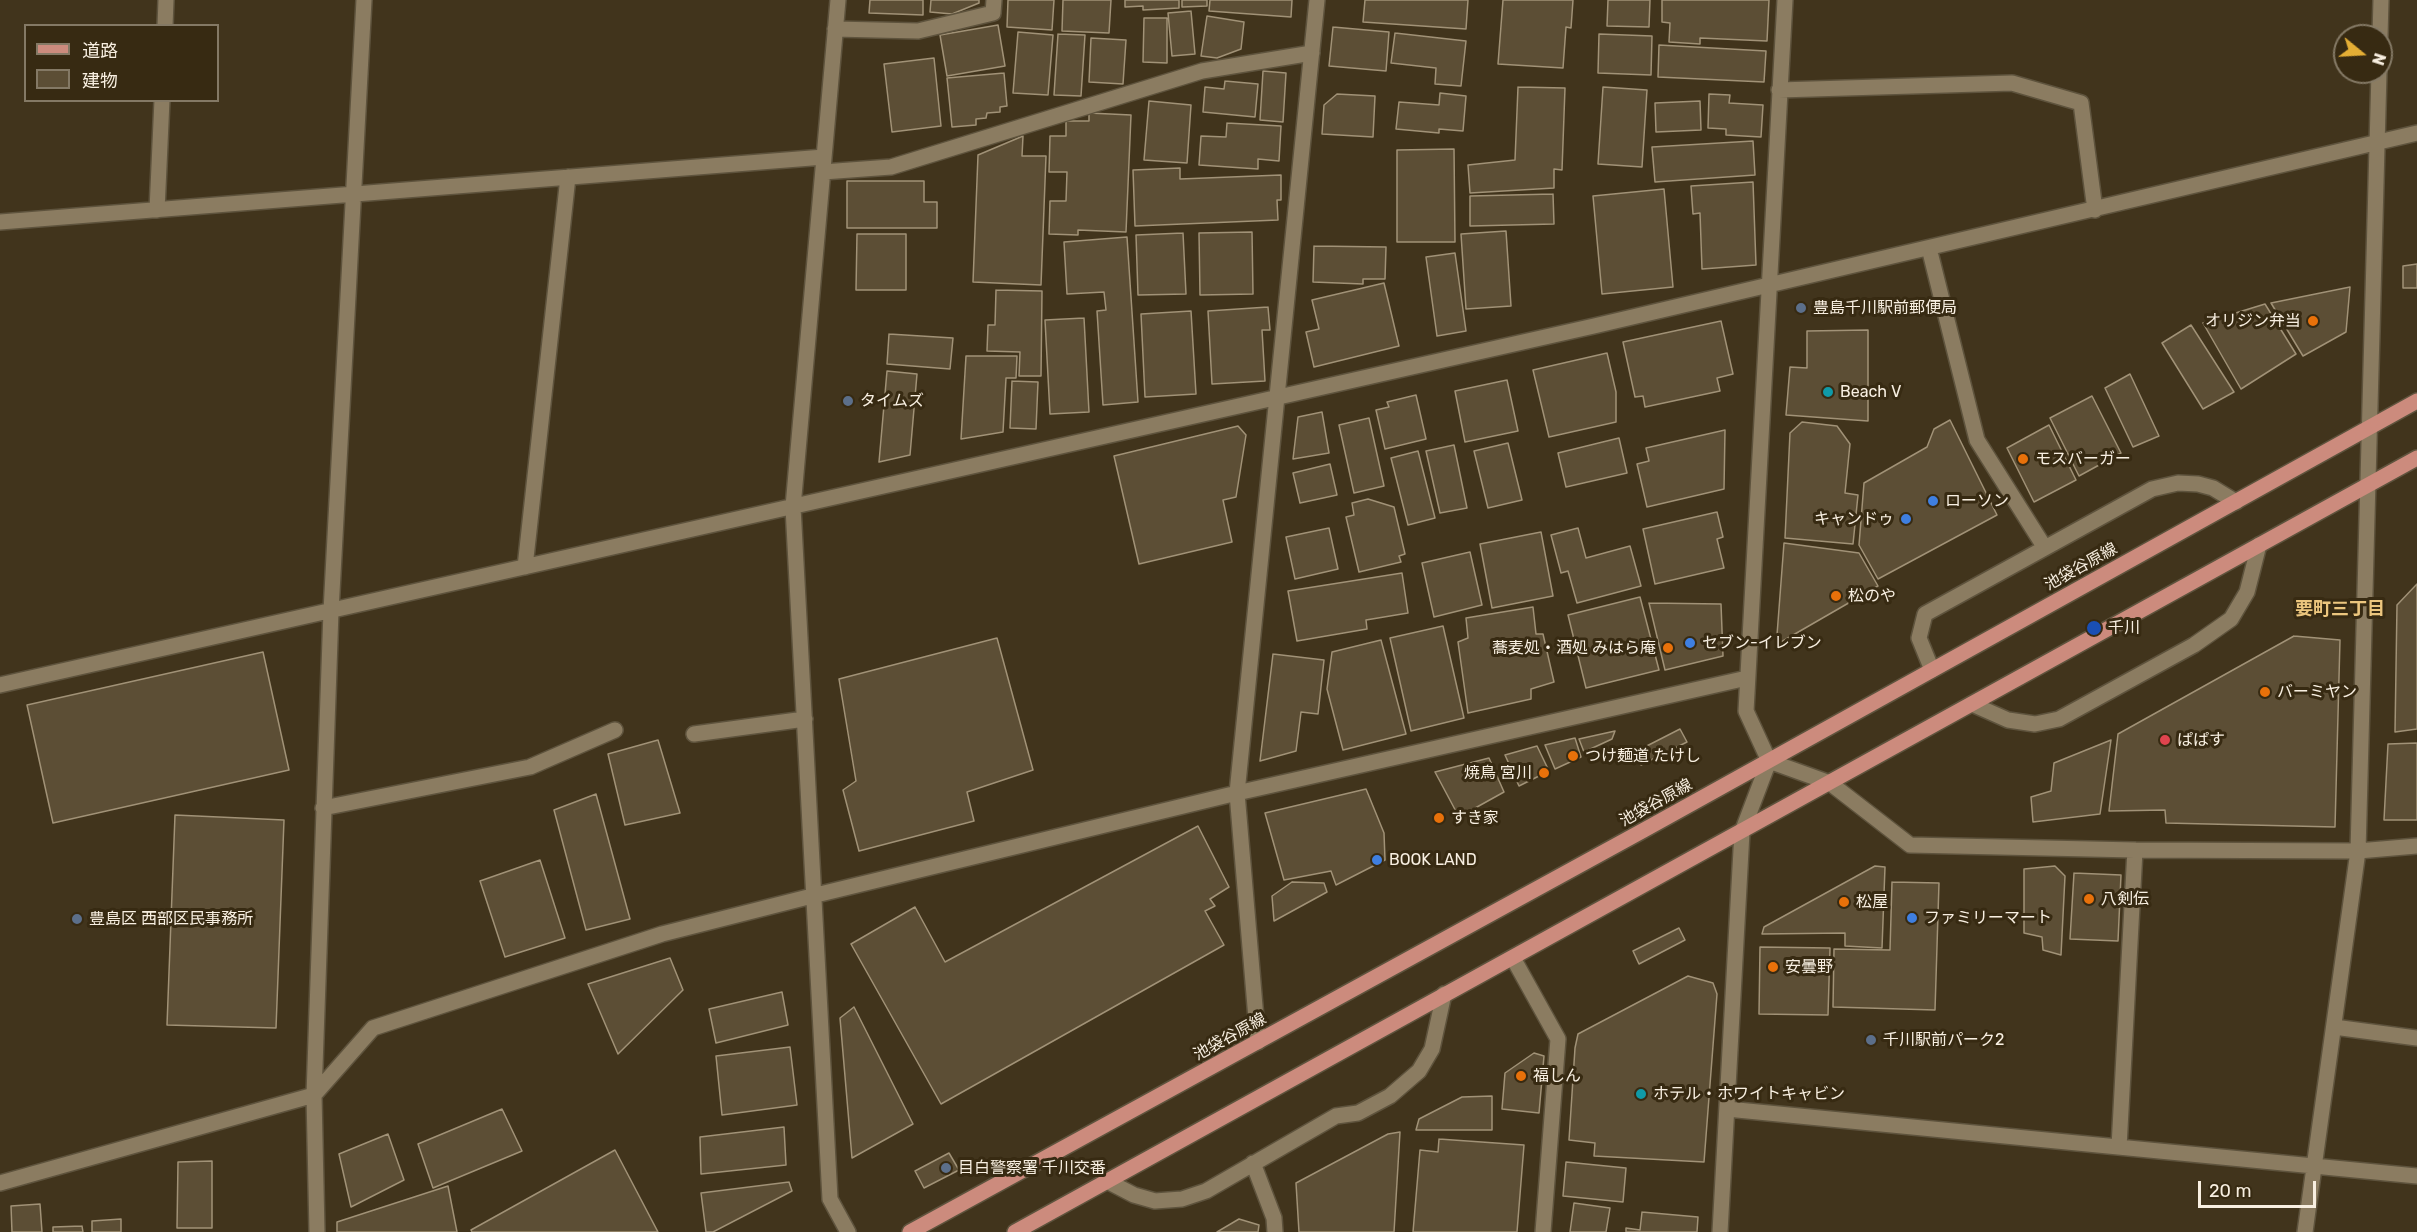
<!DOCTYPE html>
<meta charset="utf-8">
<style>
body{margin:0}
#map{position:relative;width:2417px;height:1232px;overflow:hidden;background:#41341c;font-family:Rubik,"Noto Sans JP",sans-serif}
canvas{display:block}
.legend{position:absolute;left:24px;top:24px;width:195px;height:78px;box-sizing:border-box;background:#372a12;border:2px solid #847965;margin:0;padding:8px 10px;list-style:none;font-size:18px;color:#f8efe1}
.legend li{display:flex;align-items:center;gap:12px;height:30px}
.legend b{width:30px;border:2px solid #847965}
.north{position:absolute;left:2333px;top:24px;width:60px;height:60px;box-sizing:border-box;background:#372a12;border:2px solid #847965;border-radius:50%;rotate:108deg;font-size:16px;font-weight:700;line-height:24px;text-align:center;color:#f8efe1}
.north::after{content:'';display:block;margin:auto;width:21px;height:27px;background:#e4ae35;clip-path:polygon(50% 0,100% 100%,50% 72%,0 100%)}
.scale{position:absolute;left:2198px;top:1181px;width:118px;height:27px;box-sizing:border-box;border:3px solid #f8efe1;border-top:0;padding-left:8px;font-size:18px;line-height:21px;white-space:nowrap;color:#f8efe1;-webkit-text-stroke:4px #372a12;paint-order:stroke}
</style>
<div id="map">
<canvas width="2417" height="1232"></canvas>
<ul class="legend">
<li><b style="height:8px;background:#cc8b7d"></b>道路</li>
<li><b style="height:16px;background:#5c4e35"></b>建物</li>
</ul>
<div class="north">N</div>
<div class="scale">20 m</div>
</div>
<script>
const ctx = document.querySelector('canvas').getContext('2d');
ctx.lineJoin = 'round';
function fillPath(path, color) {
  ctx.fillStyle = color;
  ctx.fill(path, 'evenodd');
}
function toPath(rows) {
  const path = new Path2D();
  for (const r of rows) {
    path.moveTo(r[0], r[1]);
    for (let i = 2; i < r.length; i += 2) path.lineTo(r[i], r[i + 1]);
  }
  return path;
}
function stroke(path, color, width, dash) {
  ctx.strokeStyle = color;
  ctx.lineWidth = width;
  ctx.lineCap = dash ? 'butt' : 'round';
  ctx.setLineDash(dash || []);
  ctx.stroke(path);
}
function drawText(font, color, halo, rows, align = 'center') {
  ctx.font = font + ' Rubik,"Noto Sans JP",sans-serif';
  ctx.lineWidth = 6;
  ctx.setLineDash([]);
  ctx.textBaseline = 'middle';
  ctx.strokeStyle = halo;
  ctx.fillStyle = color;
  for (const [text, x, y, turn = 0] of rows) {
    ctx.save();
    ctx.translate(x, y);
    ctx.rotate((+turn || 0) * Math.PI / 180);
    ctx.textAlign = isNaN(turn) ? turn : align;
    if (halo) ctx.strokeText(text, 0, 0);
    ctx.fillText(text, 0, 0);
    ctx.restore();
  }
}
const building = toPath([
 [870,0,923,0,923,15,869,13,870,0],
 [931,0,979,0,979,3,952,14,930,12,931,0],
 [1008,0,1054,0,1052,30,1007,27,1008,0],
 [1063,0,1111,0,1109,33,1062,31,1063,0],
 [1125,0,1179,0,1179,8,1143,10,1143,6,1125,7,1125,0],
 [1182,0,1207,0,1207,6,1182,7,1182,0],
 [1210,0,1292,0,1291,17,1209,11,1210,0],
 [1365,0,1468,0,1466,29,1363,22,1365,0],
 [1503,0,1573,0,1571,28,1566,27,1563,68,1498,64,1503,0],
 [1608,0,1650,0,1649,27,1607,26,1608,0],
 [1662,0,1769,0,1767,41,1700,38,1700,44,1669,42,1670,23,1662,22,1662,0],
 [1191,11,1195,54,1172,56,1168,13,1191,11],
 [1207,16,1244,22,1241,49,1217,58,1201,56,1207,16],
 [1144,18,1167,18,1167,63,1143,62,1144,18],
 [998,25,1005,66,947,76,940,35,998,25],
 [1333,27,1389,32,1386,71,1329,66,1333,27],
 [1018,32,1053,35,1048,95,1013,93,1018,32],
 [1395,33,1466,41,1461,86,1435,84,1436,68,1391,63,1395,33],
 [1058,34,1085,35,1081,96,1054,95,1058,34],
 [1599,34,1652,36,1651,75,1598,73,1599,34],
 [1091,38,1126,40,1123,84,1089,82,1091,38],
 [1659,45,1766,51,1764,82,1658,77,1659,45],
 [934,58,941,126,892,132,884,64,934,58],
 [1263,71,1286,73,1283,122,1260,120,1263,71],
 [1004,73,1007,106,1000,107,1000,112,987,113,986,118,976,119,976,125,952,127,947,78,1004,73],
 [1225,81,1258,84,1255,117,1203,112,1205,87,1224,89,1225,81],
 [1518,87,1565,88,1562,170,1554,169,1554,188,1470,193,1468,165,1515,160,1518,87],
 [1603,87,1647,90,1642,167,1598,164,1603,87],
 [1440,93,1466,96,1463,131,1439,129,1439,133,1396,129,1399,102,1439,105,1440,93],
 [1337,94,1375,96,1373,137,1322,134,1324,105,1337,94],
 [1709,94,1730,95,1729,103,1763,105,1761,137,1726,135,1726,129,1708,128,1709,94],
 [1149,101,1191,105,1187,163,1144,160,1149,101],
 [1700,101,1701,130,1656,132,1655,103,1700,101],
 [1089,113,1131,115,1126,232,1078,230,1078,235,1049,234,1050,201,1066,201,1067,172,1049,172,1050,136,1066,136,1066,121,1089,121,1089,113],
 [1227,123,1281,126,1279,161,1258,159,1258,169,1199,165,1201,136,1226,137,1227,123],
 [1023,136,1022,156,1046,156,1041,285,973,282,978,155,1023,136],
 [1753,141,1755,175,1655,182,1652,147,1753,141],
 [1454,149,1455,242,1397,242,1397,150,1454,149],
 [1180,168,1180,179,1281,175,1281,200,1277,200,1278,220,1135,226,1133,170,1180,168],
 [847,181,924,181,924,202,937,202,937,228,847,228,847,181],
 [1753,182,1756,265,1702,269,1700,213,1693,214,1691,186,1753,182],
 [1664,189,1673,287,1602,294,1593,196,1664,189],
 [1553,194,1554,224,1470,226,1470,196,1553,194],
 [1506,231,1511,306,1466,309,1461,234,1506,231],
 [1252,232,1253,294,1200,295,1199,233,1252,232],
 [1183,233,1186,294,1138,295,1136,235,1183,233],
 [857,234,906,234,906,290,856,290,857,234],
 [1127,237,1138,402,1103,405,1097,311,1106,310,1104,292,1067,294,1064,242,1127,237],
 [1314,246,1386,247,1385,279,1363,279,1363,284,1313,282,1314,246],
 [1455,253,1466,331,1437,336,1426,257,1455,253],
 [2417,264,2417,288,2403,288,2403,266,2417,264],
 [1384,283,1399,346,1314,367,1306,332,1319,329,1312,300,1384,283],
 [2350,287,2346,332,2303,356,2271,303,2350,287],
 [996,290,1042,291,1041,376,1019,376,1020,352,987,351,988,325,995,325,996,290],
 [2265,304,2296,354,2241,389,2203,323,2265,304],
 [1268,307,1270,330,1262,330,1265,381,1212,384,1208,311,1268,307],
 [1191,311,1196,394,1145,397,1141,314,1191,311],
 [1084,318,1089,412,1050,414,1045,320,1084,318],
 [1721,321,1733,374,1717,378,1720,391,1645,407,1643,396,1635,397,1623,342,1721,321],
 [2191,325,2234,392,2203,409,2162,343,2191,325],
 [1868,330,1868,421,1786,415,1790,367,1807,368,1807,331,1868,330],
 [889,334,953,338,950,369,887,364,889,334],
 [1607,353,1616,392,1616,422,1549,437,1533,370,1607,353],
 [966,356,1017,356,1016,378,1006,378,1003,432,961,439,966,356],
 [887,371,917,374,910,455,879,462,887,371],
 [2130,374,2159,436,2133,447,2105,388,2130,374],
 [1507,380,1518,431,1465,442,1455,391,1507,380],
 [1012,381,1038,382,1036,429,1010,428,1012,381],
 [1416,395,1426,439,1385,449,1376,410,1389,407,1387,402,1416,395],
 [2092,396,2121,453,2079,476,2050,418,2092,396],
 [1322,412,1329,453,1293,459,1298,417,1322,412],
 [1369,418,1384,486,1354,493,1339,425,1369,418],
 [1950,420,1997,515,1878,579,1859,545,1864,483,1927,447,1934,429,1950,420],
 [1802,422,1837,426,1850,444,1845,493,1858,495,1853,544,1785,538,1790,433,1802,422],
 [2049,425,2076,480,2034,502,2007,448,2049,425],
 [1238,426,1246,435,1236,497,1223,500,1232,542,1139,564,1114,456,1238,426],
 [1725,430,1724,489,1647,507,1637,464,1649,461,1646,448,1725,430],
 [1619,438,1627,473,1566,487,1558,453,1619,438],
 [1508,443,1522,500,1488,508,1474,451,1508,443],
 [1454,445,1467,508,1440,513,1426,451,1454,445],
 [1418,451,1435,518,1408,525,1391,458,1418,451],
 [1330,464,1337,495,1300,503,1293,473,1330,464],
 [1368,499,1394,507,1405,554,1399,556,1401,562,1359,572,1346,517,1354,515,1352,503,1368,499],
 [1717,512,1723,537,1717,539,1724,568,1655,584,1643,529,1717,512],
 [1329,528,1338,569,1295,579,1286,537,1329,528],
 [1578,528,1586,558,1630,546,1641,586,1577,603,1568,571,1561,573,1551,535,1578,528],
 [1541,532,1553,596,1492,608,1480,544,1541,532],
 [1784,543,1859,553,1878,586,1781,642,1777,635,1784,543],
 [1470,552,1482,605,1434,617,1422,563,1470,552],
 [1402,573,1408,613,1366,620,1367,629,1297,641,1288,591,1402,573],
 [2417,584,2417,729,2395,732,2397,605,2417,584],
 [1640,597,1659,670,1586,688,1568,615,1640,597],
 [1649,603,1721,604,1723,656,1665,670,1649,603],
 [1533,607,1536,634,1543,634,1554,682,1531,689,1531,699,1468,713,1458,642,1468,638,1466,618,1533,607],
 [1443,626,1464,718,1411,731,1390,638,1443,626],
 [2294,636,2340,640,2335,827,2166,823,2165,810,2109,811,2118,734,2294,636],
 [997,638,1033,770,967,792,974,821,859,851,843,790,856,781,839,679,997,638],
 [1381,640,1406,734,1343,750,1327,689,1332,652,1381,640],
 [263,652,289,770,53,823,27,705,263,652],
 [1273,654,1324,660,1318,714,1301,712,1296,751,1260,761,1273,654],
 [1680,729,1687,742,1641,765,1635,752,1680,729],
 [1615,731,1612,739,1584,752,1579,739,1615,731],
 [1575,738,1581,757,1555,769,1545,745,1575,738],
 [658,740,680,813,625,825,608,754,658,740],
 [2111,740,2100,814,2033,822,2031,797,2051,791,2054,763,2111,740],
 [2417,743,2417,820,2384,820,2388,744,2417,743],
 [1537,746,1549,771,1519,786,1505,755,1537,746],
 [1489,758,1504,792,1459,817,1435,772,1489,758],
 [1366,789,1384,833,1385,860,1336,885,1331,871,1284,880,1265,813,1366,789],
 [596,794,630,919,586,930,554,810,596,794],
 [175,815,284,820,276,1028,167,1025,175,815],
 [1198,826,1229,887,1210,899,1215,906,1205,911,1224,945,941,1104,851,944,915,907,945,962,1198,826],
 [540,860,565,938,505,957,480,881,540,860],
 [1875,866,1885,867,1882,948,1845,946,1845,933,1762,934,1764,927,1875,866],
 [2055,866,2065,876,2061,955,2043,950,2042,937,2024,933,2024,869,2055,866],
 [2074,873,2121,875,2118,941,2070,939,2074,873],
 [1292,882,1324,883,1327,892,1274,921,1272,896,1292,882],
 [1892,882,1939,883,1935,1010,1833,1007,1834,949,1890,950,1892,882],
 [1679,928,1685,940,1639,964,1633,951,1679,928],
 [1760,947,1830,948,1828,1015,1759,1014,1760,947],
 [670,958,683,990,618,1054,588,984,670,958],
 [1688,976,1713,983,1717,994,1704,1162,1594,1156,1595,1143,1569,1140,1575,1048,1578,1034,1688,976],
 [782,992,788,1025,716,1043,709,1009,782,992],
 [854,1007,913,1124,852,1158,840,1018,854,1007],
 [790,1047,797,1105,722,1115,716,1056,790,1047],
 [1534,1053,1544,1056,1539,1113,1502,1109,1505,1073,1534,1053],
 [1492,1096,1492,1130,1416,1130,1419,1119,1462,1097,1492,1096],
 [502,1109,522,1151,433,1188,418,1144,502,1109],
 [784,1127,786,1165,701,1174,700,1137,784,1127],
 [1400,1132,1394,1232,1299,1232,1296,1183,1388,1134,1400,1132],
 [388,1134,404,1180,351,1207,339,1154,388,1134],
 [1439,1139,1524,1145,1517,1232,1413,1232,1420,1150,1438,1152,1439,1139],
 [615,1150,658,1232,472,1232,471,1230,615,1150],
 [949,1153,959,1170,924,1188,915,1171,949,1153],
 [212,1161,212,1228,177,1228,178,1162,212,1161],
 [1566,1162,1626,1168,1623,1202,1563,1196,1566,1162],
 [789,1182,792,1191,713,1232,706,1232,701,1193,789,1182],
 [448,1186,457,1232,337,1232,337,1222,448,1186],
 [1574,1203,1610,1208,1606,1232,1570,1232,1574,1203],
 [40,1204,42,1232,12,1232,11,1206,40,1204],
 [1642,1212,1698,1217,1697,1232,1626,1232,1626,1228,1640,1230,1642,1212],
 [121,1219,121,1232,92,1232,92,1221,121,1219],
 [1239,1219,1259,1225,1258,1232,1217,1232,1239,1219],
 [82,1226,83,1232,53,1232,53,1227,82,1226]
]);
fillPath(building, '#5c4e35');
stroke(building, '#a19277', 1.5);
const minor = toPath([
 [838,0,793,507,830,1199,848,1232],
 [165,26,166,0],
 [835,29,918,31,993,13,994,0],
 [2380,36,2381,0],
 [1779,90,2012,83,2081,103,2095,210],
 [823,172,891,167,1202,71,1312,53],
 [157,210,162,100],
 [0,222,824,157],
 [1929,248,1977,440,2045,548],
 [525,567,568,177],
 [1932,670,1919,638,1925,614,2152,489,2178,483,2198,484,2213,488,2236,502],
 [0,685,1594,326,2417,133],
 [1972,704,2008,720,2035,724,2059,719,2194,645,2231,619,2247,592,2259,545],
 [694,734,805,719],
 [1769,761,1830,783,1910,845,2135,850,2358,851,2417,846],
 [323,808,530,767,615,730],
 [1513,958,1558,1039,1543,1232],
 [2334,1027,2417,1038],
 [1258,1042,1237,793,1317,0],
 [1727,1109,2417,1176],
 [2119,1147,2135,850],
 [1253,1163,1274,1218,1275,1232],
 [1109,1182,1134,1195,1155,1201,1182,1199,1206,1191,1336,1116,1358,1113,1390,1096,1419,1071,1432,1049,1444,994],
 [0,1183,314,1095,373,1028,662,934,816,895,1237,793,1747,678],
 [317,1232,314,1095,331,611,364,0],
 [1720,1232,1742,832,1769,761,1746,711,1785,0],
 [2305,1232,2358,851,2379,72]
]);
const major = toPath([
 [910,1232,1644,830,2417,401],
 [1015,1232,2417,458]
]);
stroke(minor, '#5e533d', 18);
stroke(major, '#5e533d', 18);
stroke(minor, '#8b7c61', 15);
stroke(major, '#cc8b7d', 15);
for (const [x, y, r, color] of [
 [1801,308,6,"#5c6f8a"],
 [2313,321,6,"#e8710a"],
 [1828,392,6,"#0f9aa8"],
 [848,401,6,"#5c6f8a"],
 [2023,459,6,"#e8710a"],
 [1933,501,6,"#3f7fe0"],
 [1906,519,6,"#3f7fe0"],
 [1836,596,6,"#e8710a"],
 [2094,628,8,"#1a4fb4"],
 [1690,643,6,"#3f7fe0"],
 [1668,648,6,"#e8710a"],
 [2265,692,6,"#e8710a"],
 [2165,740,6,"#e0444e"],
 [1573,756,6,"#e8710a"],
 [1544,773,6,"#e8710a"],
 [1439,818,6,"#e8710a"],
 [1377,860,6,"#3f7fe0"],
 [2089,899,6,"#e8710a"],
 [1844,902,6,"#e8710a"],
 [1912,918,6,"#3f7fe0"],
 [77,919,6,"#5c6f8a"],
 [1773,967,6,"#e8710a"],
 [1871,1040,6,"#5c6f8a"],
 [1521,1076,6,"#e8710a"],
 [1641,1094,6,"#0f9aa8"],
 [946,1168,6,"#5c6f8a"]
]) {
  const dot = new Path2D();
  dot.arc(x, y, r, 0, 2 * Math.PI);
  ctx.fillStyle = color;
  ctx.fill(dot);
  stroke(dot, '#372a12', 2);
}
drawText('16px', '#f8efe1', '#372a12', [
 ["豊島千川駅前郵便局",1813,308],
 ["オリジン弁当",2301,321,"right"],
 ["Beach V",1840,392],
 ["タイムズ",860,401],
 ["モスバーガー",2035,459],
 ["ローソン",1945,501],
 ["キャンドゥ",1894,519,"right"],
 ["松のや",1848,596],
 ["千川",2108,628],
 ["セブン-イレブン",1702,643],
 ["蕎麦処・酒処 みはら庵",1656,648,"right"],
 ["バーミヤン",2277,692],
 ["ぱぱす",2177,740],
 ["つけ麺道 たけし",1585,756],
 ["焼鳥 宮川",1532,773,"right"],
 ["すき家",1451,818],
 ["BOOK LAND",1389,860],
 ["八剣伝",2101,899],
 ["松屋",1856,902],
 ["ファミリーマート",1924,918],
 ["豊島区 西部区民事務所",89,919],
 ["安曇野",1785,967],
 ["千川駅前パーク2",1883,1040],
 ["福しん",1533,1076],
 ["ホテル・ホワイトキャビン",1653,1094],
 ["目白警察署 千川交番",958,1168]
], 'left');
drawText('16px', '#f8efe1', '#372a12', [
 ["池袋谷原線",2081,567,-29],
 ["池袋谷原線",1656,803,-29],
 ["池袋谷原線",1230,1037,-29]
]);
drawText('bold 18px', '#ecc67e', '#372a12', [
 ["要町三丁目",2340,610]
]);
</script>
